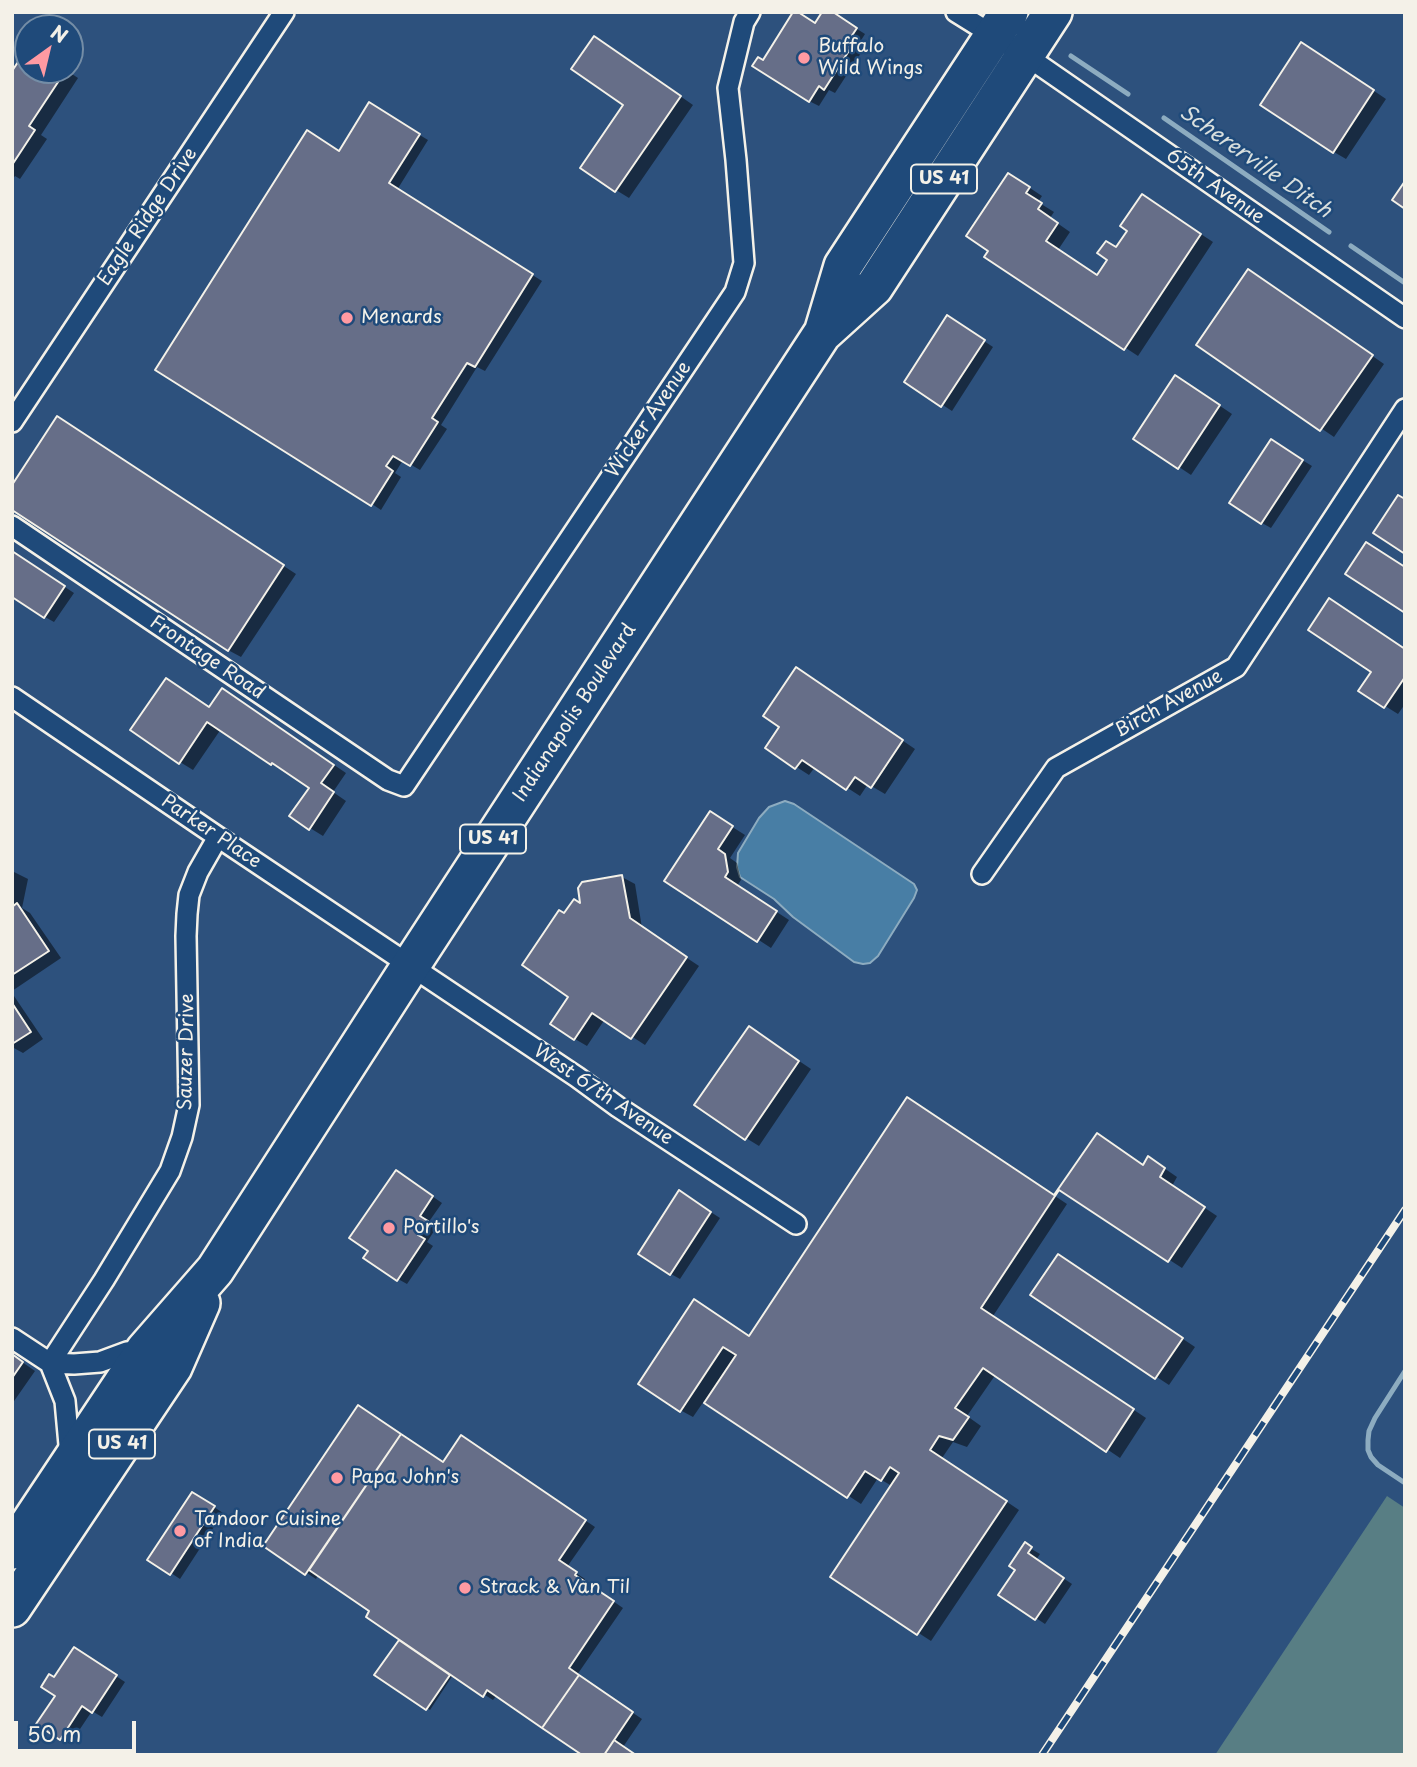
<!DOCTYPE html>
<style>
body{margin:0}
#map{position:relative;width:1417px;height:1767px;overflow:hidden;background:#2d517d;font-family:"Playpen Sans",sans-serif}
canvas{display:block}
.frame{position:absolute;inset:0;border:14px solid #f4f1e8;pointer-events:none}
.north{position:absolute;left:14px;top:14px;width:70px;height:70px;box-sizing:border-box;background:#1f4a7a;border:2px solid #748da6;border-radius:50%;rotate:34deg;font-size:19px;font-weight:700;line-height:28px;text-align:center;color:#f4f1e8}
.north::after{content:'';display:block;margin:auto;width:24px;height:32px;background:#ff9aa2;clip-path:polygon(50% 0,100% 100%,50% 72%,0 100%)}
.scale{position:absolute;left:14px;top:1721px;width:122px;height:32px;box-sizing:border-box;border:4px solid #f4f1e8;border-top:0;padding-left:9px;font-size:21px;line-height:24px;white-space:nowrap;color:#f4f1e8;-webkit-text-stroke:5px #1f4a7a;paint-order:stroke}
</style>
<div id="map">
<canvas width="1417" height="1767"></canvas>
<div class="frame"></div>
<div class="north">N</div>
<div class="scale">50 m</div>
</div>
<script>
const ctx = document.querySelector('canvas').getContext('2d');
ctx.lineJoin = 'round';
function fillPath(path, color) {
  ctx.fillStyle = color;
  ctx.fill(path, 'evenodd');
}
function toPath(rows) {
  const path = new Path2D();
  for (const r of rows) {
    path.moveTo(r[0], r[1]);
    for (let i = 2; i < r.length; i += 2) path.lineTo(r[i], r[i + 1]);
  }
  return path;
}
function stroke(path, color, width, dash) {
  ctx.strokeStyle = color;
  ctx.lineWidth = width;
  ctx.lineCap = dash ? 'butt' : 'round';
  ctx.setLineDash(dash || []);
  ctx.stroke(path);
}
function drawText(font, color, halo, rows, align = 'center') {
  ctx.font = font + ' "Playpen Sans",sans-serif';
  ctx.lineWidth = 5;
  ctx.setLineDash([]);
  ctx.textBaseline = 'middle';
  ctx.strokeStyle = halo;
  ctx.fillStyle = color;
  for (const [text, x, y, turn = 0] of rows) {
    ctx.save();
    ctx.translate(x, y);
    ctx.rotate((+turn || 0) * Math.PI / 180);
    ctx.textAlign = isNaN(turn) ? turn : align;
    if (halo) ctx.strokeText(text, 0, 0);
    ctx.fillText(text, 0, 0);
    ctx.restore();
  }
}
fillPath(toPath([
 [1387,1496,1405,1508,1405,1755,1215,1755]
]), '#587e84');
const water = toPath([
 [785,801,794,804,914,884,917,890,914,898,878,956,870,963,863,964,854,962,793,917,774,899,740,877,737,867,738,853,759,818,769,807,785,801]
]);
fillPath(water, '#487ea5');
stroke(water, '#8dacc0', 2);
fillPath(toPath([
 [830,12,865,34,855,50,861,53,835,93,829,90,819,106,809,101,763,62,816,25],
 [608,46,693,105,629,198,616,190,626,104],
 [28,50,28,70,66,70,78,78,41,135,47,139,20,179,15,176,12,180,12,74],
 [1315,51,1386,99,1346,159,1334,152],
 [370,105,428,140,397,190,542,281,485,371,477,367,441,425,447,429,420,470,403,460,395,473,401,477,381,510,372,504,340,153],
 [1021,182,1042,196,1038,202,1054,212,1050,218,1070,232,1058,250,1098,276,1129,230,1155,204,1213,242,1138,356,986,256],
 [1261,279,1384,364,1334,437,1198,345],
 [957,323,993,347,952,411,906,381],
 [1189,385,1232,414,1191,475,1179,467],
 [70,426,296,574,241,657,228,650],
 [1281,447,1312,466,1271,528,1262,523],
 [12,552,74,593,54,622,45,617],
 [1405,650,1405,704,1398,714,1361,691,1373,672],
 [809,677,915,749,885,794,868,784,860,796,815,767,809,775,767,748],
 [235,698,346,773,333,792,346,801,323,836,310,828,311,788,272,764,221,729,193,770,180,762,210,708],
 [723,821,745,835,730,858,737,863,741,880,737,886,789,920,771,948,667,880],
 [12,871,28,879,22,908,30,913,61,958,12,991],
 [622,877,635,884,642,928,699,966,645,1045,605,1019,587,1046,575,1039,565,915,583,906],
 [12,993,43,1039,23,1053,12,1047],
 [762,1036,811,1069,759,1146,746,1138],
 [921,1107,1067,1204,993,1316,1146,1418,1120,1458,996,1374,967,1416,981,1426,967,1447,953,1442,942,1458,1019,1510,931,1641,832,1577,892,1486,878,1478,861,1504,704,1401,693,1417,680,1410,694,1302,750,1338],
 [1144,1166,1161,1166,1177,1177,1172,1186,1217,1216,1182,1268,1060,1189],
 [406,1178,442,1203,428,1223,436,1228,427,1242,433,1246,407,1284,398,1279],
 [689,1198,720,1218,680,1279,671,1274],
 [1071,1264,1195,1347,1169,1385,1032,1295],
 [12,1355,35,1371,12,1404],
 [368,1413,444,1464,471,1443,595,1527,567,1567,585,1579,584,1581,623,1608,577,1675,642,1719,623,1747,497,1695,493,1700,453,1675,430,1710,377,1674,408,1644,372,1611,318,1575,316,1579,265,1545],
 [202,1499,223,1513,180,1579,171,1573],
 [1025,1545,1040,1554,1036,1560,1072,1584,1045,1624,1036,1618,1017,1570],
 [84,1655,125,1682,102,1717,92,1711,70,1744,60,1738,55,1679]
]), '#0007');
stroke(toPath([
 [1071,56,1128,94],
 [1164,118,1329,232],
 [1351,246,1405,283],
 [1405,1371,1375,1418,1369,1431,1368,1440,1368,1450,1371,1457,1378,1465,1405,1483]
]), '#8dacc0', 5);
const building = toPath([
 [793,12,798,12,815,23,822,12,833,12,857,28,847,43,852,46,824,90,819,86,809,102,752,66,758,57,763,60,793,12],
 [594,36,681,96,615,192,580,168,623,105,571,69,594,36],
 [1301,42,1374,90,1333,153,1260,105,1301,42],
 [28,47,28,70,66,70,29,126,35,130,12,165,12,71,28,47],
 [369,102,420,134,389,183,533,274,475,367,467,363,432,418,438,422,410,466,393,456,386,466,393,471,371,506,155,370,307,130,339,151,369,102],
 [1008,173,1030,187,1026,193,1042,203,1038,209,1058,223,1046,241,1097,275,1107,260,1097,253,1106,241,1116,247,1127,231,1120,226,1142,194,1201,234,1124,350,984,257,988,251,966,236,1008,173],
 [1405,181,1405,209,1392,200,1405,181],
 [1248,269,1373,355,1320,431,1196,345,1248,269],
 [947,315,985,340,941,407,904,382,947,315],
 [1175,375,1220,405,1178,469,1133,439,1175,375],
 [57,416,284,565,228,651,12,510,12,485,57,416],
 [1271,439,1303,460,1261,524,1229,503,1271,439],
 [1398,495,1405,499,1405,554,1373,533,1398,495],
 [1366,542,1405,567,1405,613,1345,574,1366,542],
 [12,551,65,586,44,618,12,597,12,551],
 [1329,598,1405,649,1405,677,1384,708,1358,691,1371,672,1308,630,1329,598],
 [796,667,903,740,871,788,855,777,846,790,802,760,795,769,765,748,779,727,763,716,796,667],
 [166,678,209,707,222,688,334,765,321,783,334,792,309,830,289,816,309,788,272,763,271,765,207,722,179,764,130,730,166,678],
 [710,811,733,826,718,849,725,854,728,872,725,877,777,911,757,942,664,881,710,811],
 [622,875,630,918,687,957,631,1039,592,1013,574,1040,550,1024,568,997,522,965,559,910,564,913,574,899,580,903,578,888,582,882,622,875],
 [17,903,49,951,12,975,12,907,17,903],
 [12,1003,31,1032,12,1044,12,1003],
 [749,1026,799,1061,745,1140,694,1105,749,1026],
 [907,1097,1054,1195,1097,1133,1143,1165,1148,1156,1165,1168,1160,1177,1205,1207,1168,1262,1059,1190,981,1308,1134,1409,1106,1452,983,1368,955,1408,969,1417,953,1440,939,1436,930,1450,1007,1501,917,1635,830,1577,899,1473,890,1467,881,1481,865,1471,847,1498,704,1403,736,1355,723,1347,680,1412,638,1384,694,1299,749,1336,907,1097],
 [396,1170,433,1196,420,1216,428,1221,418,1235,425,1239,397,1281,363,1258,368,1251,349,1238,396,1170],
 [679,1190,711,1212,670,1275,638,1254,679,1190],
 [1058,1254,1183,1338,1155,1379,1030,1295,1058,1254],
 [12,1354,23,1362,12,1378,12,1354],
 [358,1405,401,1434,305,1575,263,1546,358,1405],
 [401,1434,443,1462,461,1435,586,1520,559,1560,577,1572,575,1575,614,1601,569,1668,579,1675,542,1728,487,1690,483,1697,366,1617,369,1611,309,1570,401,1434],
 [192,1492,215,1506,170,1575,147,1560,192,1492],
 [1025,1542,1032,1547,1028,1553,1064,1578,1035,1620,998,1595,1015,1570,1009,1566,1025,1542],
 [399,1640,450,1675,426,1710,374,1675,399,1640],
 [74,1647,117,1675,92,1713,82,1706,60,1740,36,1724,55,1696,41,1687,49,1674,54,1677,74,1647],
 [579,1675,633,1712,604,1755,582,1755,542,1728,579,1675],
 [614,1740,636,1755,604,1755,614,1740]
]);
fillPath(building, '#666e88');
stroke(building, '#f4f1e8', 2);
const street = toPath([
 [956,12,1025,55,1405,318],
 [12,422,284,12],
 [12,526,388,780,404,786,735,292,744,263,736,160,728,88,744,22,750,12],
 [12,697,218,837,577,1077,618,1107,796,1224],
 [982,874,1056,768,1236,667,1405,409],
 [12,1338,50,1363,74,1364,100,1362,127,1352,145,1350],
 [50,1363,104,1280,170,1171,182,1137,189,1105,186,936,187,914,189,895,198,872,218,837],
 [50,1363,65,1401,70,1456]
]);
const highway = toPath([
 [823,333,843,266,1009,12],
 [12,1550,145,1350,215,1270,411,965,822,334,874,287,1053,12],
 [12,1608,173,1367,201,1303]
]);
stroke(street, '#f4f1e8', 24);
stroke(highway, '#f4f1e8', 42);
stroke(street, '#1f4a7a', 19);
stroke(highway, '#1f4a7a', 37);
const rail = toPath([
 [1042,1755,1405,1210]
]);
stroke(rail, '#f4f1e8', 8);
stroke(rail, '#1f4a7a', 5, [16]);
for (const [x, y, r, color] of [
 [804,58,7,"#ff9aa2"],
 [347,318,7,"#ff9aa2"],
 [389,1228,7,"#ff9aa2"],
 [337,1478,7,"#ff9aa2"],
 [180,1531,7,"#ff9aa2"],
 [465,1588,7,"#ff9aa2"]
]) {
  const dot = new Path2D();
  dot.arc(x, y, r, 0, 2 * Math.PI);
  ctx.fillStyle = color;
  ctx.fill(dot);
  stroke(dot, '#1f4a7a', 2.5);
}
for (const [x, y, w] of [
 [944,179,66],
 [493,839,66],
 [122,1444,66]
]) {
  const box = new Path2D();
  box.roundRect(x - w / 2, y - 14.5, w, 29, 5);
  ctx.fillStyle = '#1f4a7a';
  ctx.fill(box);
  stroke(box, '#f4f1e8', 2);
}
drawText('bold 18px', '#f4f1e8', null, [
 ["US 41",944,179],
 ["US 41",493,839],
 ["US 41",122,1444]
]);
drawText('19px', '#f4f1e8', '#1f4a7a', [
 ["Buffalo",818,47],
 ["Wild Wings",818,69],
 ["Menards",361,318],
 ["Portillo's",403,1228],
 ["Papa John's",351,1478],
 ["Tandoor Cuisine",194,1520],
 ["of India",194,1542],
 ["Strack & Van Til",479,1588]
], 'left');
drawText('19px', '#f4f1e8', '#1f4a7a', [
 ["65th Avenue",1215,187,35],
 ["Eagle Ridge Drive",148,217,-56],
 ["Wicker Avenue",649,420,-56],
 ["Frontage Road",207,658,34],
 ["Birch Avenue",1169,704,-29],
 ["Indianapolis Boulevard",575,713,-57],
 ["Parker Place",211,832,34],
 ["Sauzer Drive",187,1052,-89],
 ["West 67th Avenue",603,1095,34]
]);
drawText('italic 21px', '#dae0de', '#1f4a7a', [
 ["Schererville Ditch",1255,162,35]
]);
</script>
